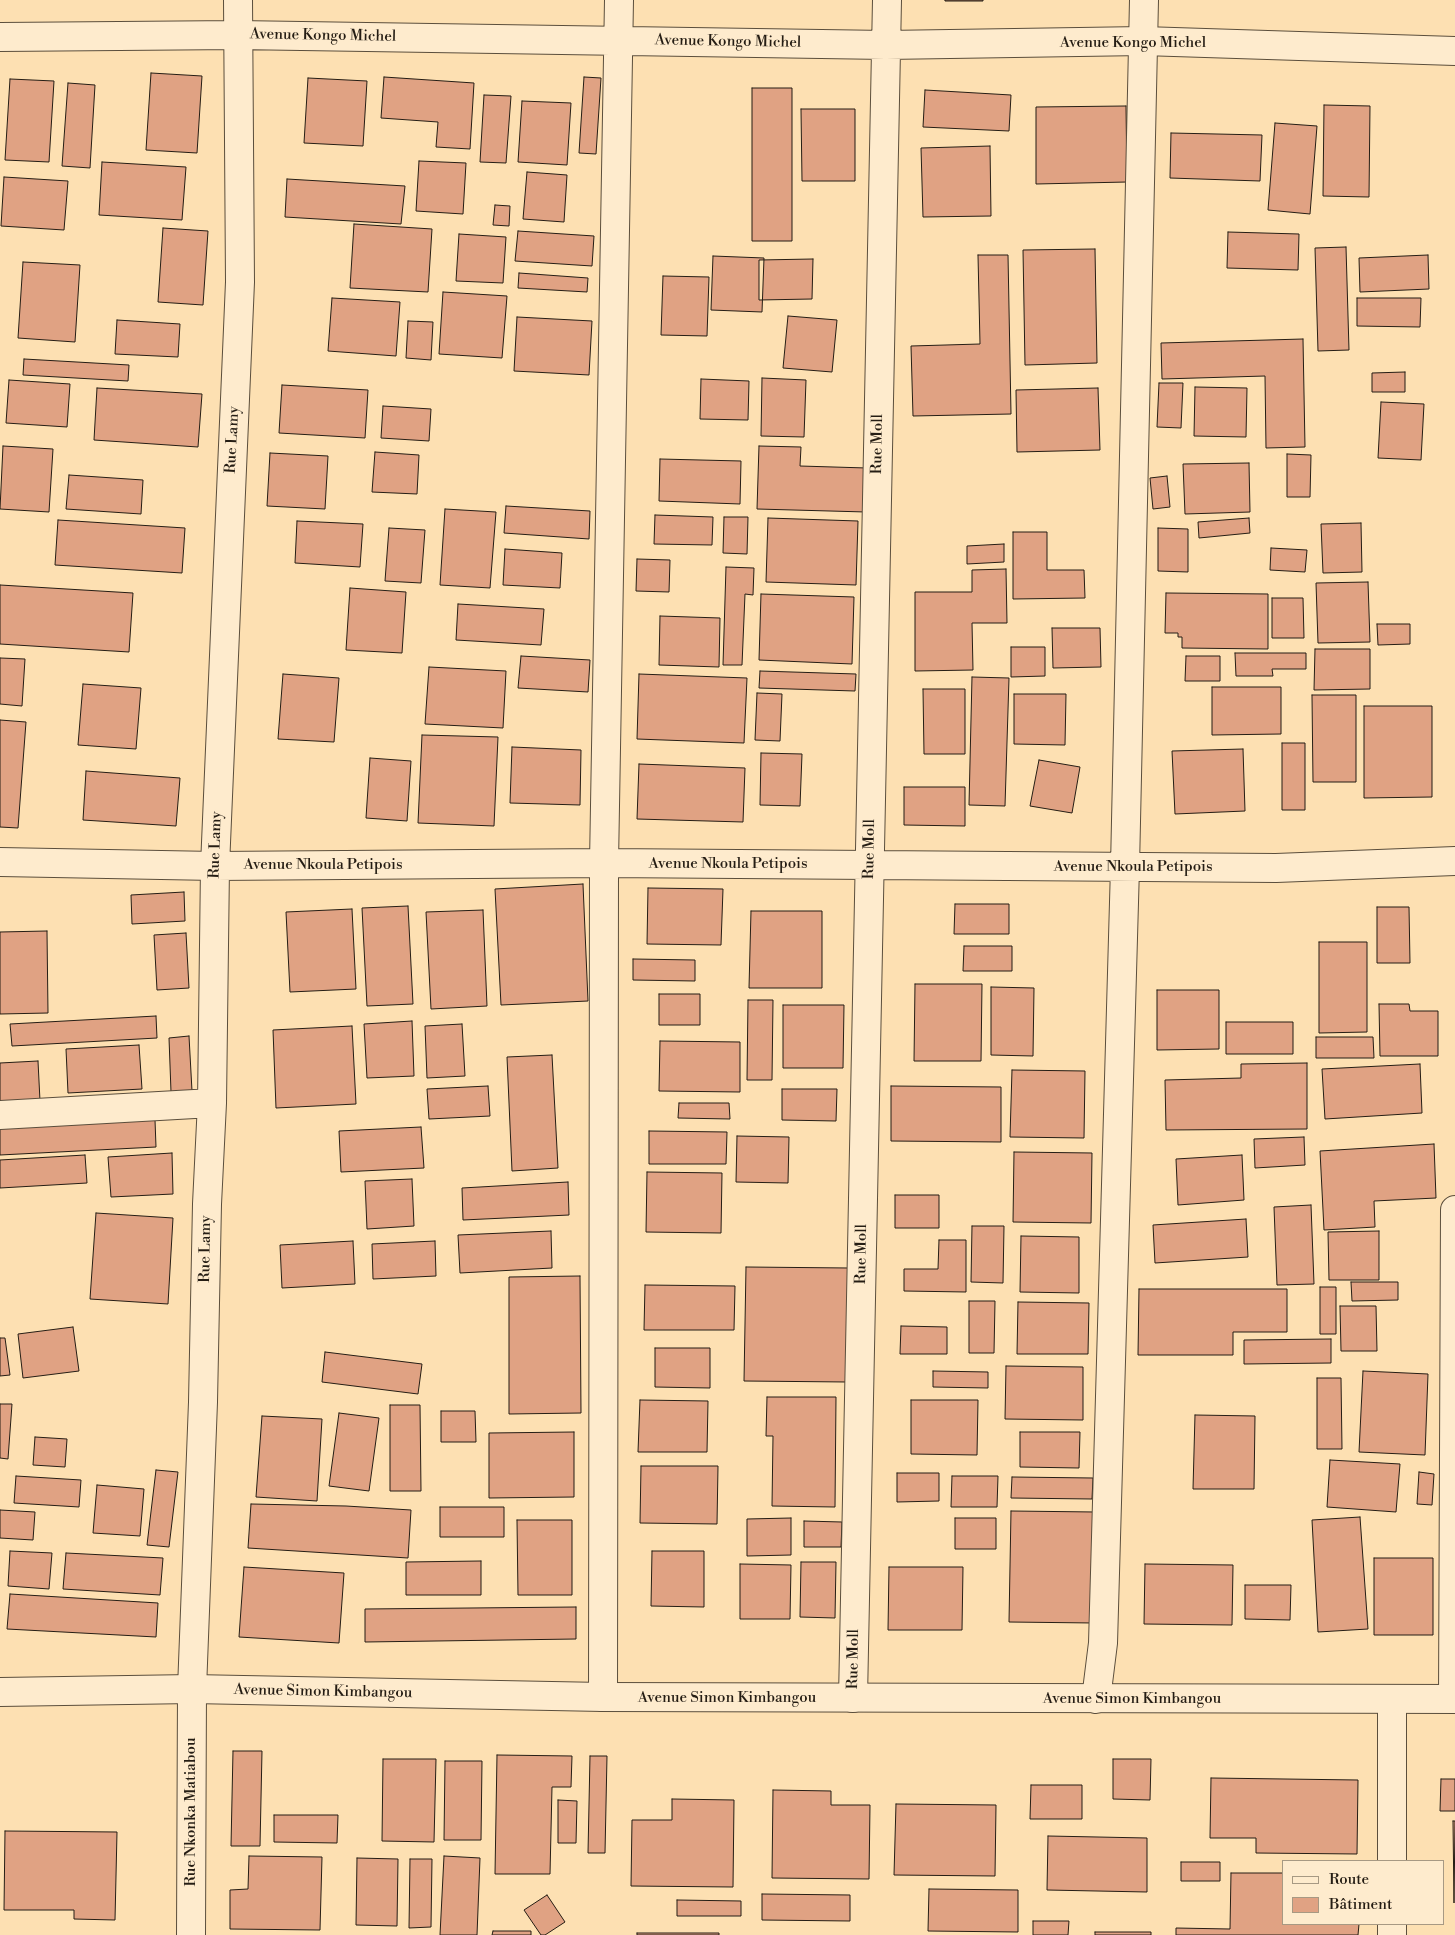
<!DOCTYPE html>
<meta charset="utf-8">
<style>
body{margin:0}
#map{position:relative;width:1455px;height:1935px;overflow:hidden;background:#fde0b2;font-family:"Libre Bodoni",serif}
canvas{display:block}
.legend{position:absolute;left:1282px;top:1860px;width:162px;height:65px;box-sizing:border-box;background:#feebcd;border:1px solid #a79983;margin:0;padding:6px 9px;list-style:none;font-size:15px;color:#251d14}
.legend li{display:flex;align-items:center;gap:10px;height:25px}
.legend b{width:25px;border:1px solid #a79983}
</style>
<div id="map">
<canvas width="1455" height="1935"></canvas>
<ul class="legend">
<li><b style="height:6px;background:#feebcd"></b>Route</li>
<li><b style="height:14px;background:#e0a283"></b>Bâtiment</li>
</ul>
</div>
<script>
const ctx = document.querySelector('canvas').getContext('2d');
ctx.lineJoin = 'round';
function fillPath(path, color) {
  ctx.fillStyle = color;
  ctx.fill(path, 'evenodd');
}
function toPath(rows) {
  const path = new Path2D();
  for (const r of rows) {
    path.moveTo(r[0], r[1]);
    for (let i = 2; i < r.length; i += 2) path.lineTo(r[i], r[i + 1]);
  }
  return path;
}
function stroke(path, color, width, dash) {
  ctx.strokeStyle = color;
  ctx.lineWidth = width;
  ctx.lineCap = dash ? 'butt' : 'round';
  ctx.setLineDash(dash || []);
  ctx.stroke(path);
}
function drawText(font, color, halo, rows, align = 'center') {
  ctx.font = font + ' "Libre Bodoni",serif';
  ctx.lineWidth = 4;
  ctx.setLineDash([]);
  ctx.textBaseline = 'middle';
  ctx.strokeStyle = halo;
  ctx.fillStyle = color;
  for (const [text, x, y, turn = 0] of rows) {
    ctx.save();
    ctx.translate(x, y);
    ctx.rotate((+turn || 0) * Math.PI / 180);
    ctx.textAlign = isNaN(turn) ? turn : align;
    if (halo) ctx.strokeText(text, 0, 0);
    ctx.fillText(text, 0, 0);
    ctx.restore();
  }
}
const building = toPath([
 [945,0,983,0,983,1,945,1,945,0],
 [151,73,202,76,197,153,146,150,151,73],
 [384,77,474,83,470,149,436,147,438,122,381,118,384,77],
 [584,77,601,78,596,154,579,153,584,77],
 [308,78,367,81,363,146,304,143,308,78],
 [10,79,54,81,49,162,5,160,10,79],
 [68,83,95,85,90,168,62,166,68,83],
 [752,88,792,88,792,241,752,241,752,88],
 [925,90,1011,95,1009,131,923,127,925,90],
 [484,95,511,96,506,163,480,162,484,95],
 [522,101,571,103,567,165,518,162,522,101],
 [1324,105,1370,106,1369,197,1323,196,1324,105],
 [1126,106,1127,182,1036,184,1036,107,1126,106],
 [801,109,855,109,855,181,802,181,801,109],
 [1275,123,1317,126,1310,214,1268,210,1275,123],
 [1171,133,1262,135,1260,181,1170,178,1171,133],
 [990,146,991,216,923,217,921,148,990,146],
 [419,161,466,163,463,214,416,211,419,161],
 [102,162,186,167,182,220,99,215,102,162],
 [527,172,567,175,564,222,523,219,527,172],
 [4,177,68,181,64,230,1,226,4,177],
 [287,179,405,186,401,224,285,217,287,179],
 [495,205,510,206,509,226,493,225,495,205],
 [354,224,432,229,428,292,350,288,354,224],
 [163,228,208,231,203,305,158,302,163,228],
 [518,231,594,236,592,266,515,261,518,231],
 [1228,232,1299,234,1298,270,1227,268,1228,232],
 [459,234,506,237,503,283,456,281,459,234],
 [1346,247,1349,350,1318,351,1315,248,1346,247],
 [1095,249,1097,363,1025,365,1023,250,1095,249],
 [978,255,1008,255,1011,414,913,416,911,346,980,344,978,255],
 [1428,255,1429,289,1360,292,1359,258,1428,255],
 [713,256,764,258,762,312,711,310,713,256],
 [813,259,812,299,759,300,759,260,813,259],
 [23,262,80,265,75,342,18,338,23,262],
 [519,273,588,278,587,292,518,288,519,273],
 [663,276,709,277,707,336,661,335,663,276],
 [443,292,507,296,502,358,439,354,443,292],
 [332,298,400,302,396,356,328,351,332,298],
 [1357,298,1421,298,1420,327,1357,326,1357,298],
 [788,316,837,320,832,372,783,368,788,316],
 [517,317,592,321,589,375,514,371,517,317],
 [117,320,180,324,178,357,115,354,117,320],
 [408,321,433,322,431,360,406,358,408,321],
 [1303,339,1305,447,1266,448,1265,376,1162,379,1161,343,1303,339],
 [24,359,129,365,128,381,23,375,24,359],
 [1405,372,1405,392,1372,392,1372,373,1405,372],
 [762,378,806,380,804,437,761,436,762,378],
 [701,379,749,381,748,420,700,419,701,379],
 [9,380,70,384,67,427,6,423,9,380],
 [1159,383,1183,383,1181,428,1157,427,1159,383],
 [282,385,368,390,365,438,279,433,282,385],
 [1195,387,1247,388,1246,437,1194,436,1195,387],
 [97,388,202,394,198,447,94,440,97,388],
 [1098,388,1100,450,1017,452,1016,390,1098,388],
 [1381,402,1424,404,1421,460,1378,458,1381,402],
 [383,406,431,409,429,441,381,438,383,406],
 [3,446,53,449,49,512,0,509,3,446],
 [759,446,801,447,800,466,867,468,866,512,757,509,759,446],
 [375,452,419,455,417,494,372,492,375,452],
 [270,453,328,456,325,509,267,506,270,453],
 [1287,454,1311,455,1310,497,1287,497,1287,454],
 [660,459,741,461,740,504,659,501,660,459],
 [1249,463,1250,512,1185,514,1183,464,1249,463],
 [69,475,143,480,141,514,66,509,69,475],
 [1167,476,1170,507,1153,509,1150,478,1167,476],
 [506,506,590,511,589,539,504,533,506,506],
 [445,509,496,512,490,588,440,585,445,509],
 [655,515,713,517,712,545,654,544,655,515],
 [724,517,748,517,747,554,723,553,724,517],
 [768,518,858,521,856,585,766,582,768,518],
 [1249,518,1250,533,1199,538,1198,522,1249,518],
 [58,520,185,528,182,573,55,565,58,520],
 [297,521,363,524,360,567,295,563,297,521],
 [1361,523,1362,572,1323,573,1321,524,1361,523],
 [389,528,425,530,421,583,385,581,389,528],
 [1158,528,1188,529,1188,572,1158,571,1158,528],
 [1013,532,1047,532,1047,570,1084,570,1085,598,1013,599,1013,532],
 [1004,544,1004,562,967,564,967,546,1004,544],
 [1271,548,1307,550,1305,572,1270,570,1271,548],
 [505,549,562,553,560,588,503,585,505,549],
 [637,559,670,560,669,592,636,591,637,559],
 [726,567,754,568,753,595,745,594,742,665,723,665,726,567],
 [1006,569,1007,623,972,623,973,670,915,671,915,592,972,592,972,570,1006,569],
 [1368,582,1370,642,1318,643,1316,583,1368,582],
 [0,585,133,593,129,652,0,644,0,585],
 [350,588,406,592,402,653,346,650,350,588],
 [1166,593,1268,594,1268,649,1182,648,1182,637,1178,637,1178,633,1165,633,1166,593],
 [761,594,854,597,852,664,759,660,761,594],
 [1272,598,1303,598,1304,638,1272,638,1272,598],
 [458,604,544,609,541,645,456,640,458,604],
 [660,616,720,618,719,667,659,665,660,616],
 [1377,624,1410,624,1410,644,1378,645,1377,624],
 [1052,628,1100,628,1101,667,1053,668,1052,628],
 [1011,647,1045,647,1045,676,1011,677,1011,647],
 [1315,649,1370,649,1370,689,1314,690,1315,649],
 [1235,653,1306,653,1306,669,1272,669,1273,676,1236,676,1235,653],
 [521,656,590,660,588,692,518,688,521,656],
 [1186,656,1220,656,1220,681,1185,681,1186,656],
 [0,658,25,659,22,706,0,704,0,658],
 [429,667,506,671,503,728,425,724,429,667],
 [760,671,856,674,855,691,759,688,760,671],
 [283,674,339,678,334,742,278,739,283,674],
 [639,674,747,678,744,743,637,739,639,674],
 [972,677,1009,678,1005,806,969,805,972,677],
 [83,684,141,688,136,749,78,745,83,684],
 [1212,687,1281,687,1281,734,1212,735,1212,687],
 [923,689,965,689,965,754,924,754,923,689],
 [757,693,782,694,780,741,755,740,757,693],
 [1014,694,1066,694,1065,745,1014,744,1014,694],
 [1312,695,1356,695,1356,782,1313,782,1312,695],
 [1364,706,1432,706,1432,797,1364,798,1364,706],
 [0,720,26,722,18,828,0,827,0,720],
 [422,735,498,737,494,826,418,823,422,735],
 [1282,743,1305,743,1305,810,1282,810,1282,743],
 [512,747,581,750,580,805,510,803,512,747],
 [1243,749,1245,811,1175,814,1172,751,1243,749],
 [761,753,802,754,800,806,760,805,761,753],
 [370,758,411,761,407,821,366,818,370,758],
 [1039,760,1080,767,1072,813,1030,806,1039,760],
 [639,764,745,768,743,822,637,819,639,764],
 [86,771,180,778,176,826,83,820,86,771],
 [904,787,965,787,965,826,904,825,904,787],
 [583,884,588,1001,501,1005,495,889,583,884],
 [648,888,723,889,721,945,647,944,648,888],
 [184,892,185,921,132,924,131,895,184,892],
 [955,904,1009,904,1009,934,954,934,955,904],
 [408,906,413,1004,367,1006,362,908,408,906],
 [1377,907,1409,907,1410,963,1377,963,1377,907],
 [352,909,356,989,290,992,286,912,352,909],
 [483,910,487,1006,431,1009,426,912,483,910],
 [751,911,822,911,822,988,749,988,751,911],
 [47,931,48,1013,0,1014,0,932,47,931],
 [186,933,189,988,157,990,154,935,186,933],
 [1319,942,1367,942,1367,1032,1319,1033,1319,942],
 [964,946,1012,946,1012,971,963,971,964,946],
 [633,959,695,960,695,981,633,980,633,959],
 [915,984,982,984,981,1061,914,1061,915,984],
 [991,987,1034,988,1033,1056,991,1055,991,987],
 [1157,990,1219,990,1219,1049,1157,1050,1157,990],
 [659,994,700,994,700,1025,659,1025,659,994],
 [748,1000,773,1000,772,1080,747,1080,748,1000],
 [1379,1004,1409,1004,1410,1011,1438,1011,1438,1056,1380,1056,1379,1004],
 [783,1005,844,1005,843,1068,783,1068,783,1005],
 [156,1016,157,1038,12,1046,10,1024,156,1016],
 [412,1021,414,1076,367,1078,364,1024,412,1021],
 [1226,1022,1293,1022,1293,1054,1226,1054,1226,1022],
 [462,1024,465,1076,427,1078,425,1026,462,1024],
 [352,1026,356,1104,276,1108,273,1030,352,1026],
 [189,1036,192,1091,171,1092,169,1038,189,1036],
 [1316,1037,1373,1037,1374,1058,1316,1058,1316,1037],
 [660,1041,740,1042,740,1092,659,1091,660,1041],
 [139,1045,142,1089,68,1093,66,1049,139,1045],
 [552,1055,558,1168,512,1171,507,1057,552,1055],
 [38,1061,40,1101,0,1104,0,1063,38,1061],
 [1307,1063,1307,1129,1166,1130,1165,1080,1241,1078,1241,1064,1307,1063],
 [1420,1064,1422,1113,1325,1119,1322,1069,1420,1064],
 [1012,1070,1085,1071,1084,1138,1010,1137,1012,1070],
 [488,1086,490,1116,429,1119,427,1089,488,1086],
 [891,1086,1001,1087,1001,1142,891,1141,891,1086],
 [782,1089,837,1089,836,1121,782,1120,782,1089],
 [679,1103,729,1103,730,1119,678,1118,679,1103],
 [155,1120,156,1147,0,1155,0,1128,155,1120],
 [421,1127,424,1168,341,1172,339,1131,421,1127],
 [649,1131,727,1132,726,1164,649,1164,649,1131],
 [737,1136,789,1137,788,1183,736,1182,737,1136],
 [1304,1137,1305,1165,1255,1168,1254,1139,1304,1137],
 [1434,1144,1436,1198,1374,1201,1375,1227,1324,1230,1320,1151,1434,1144],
 [1014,1152,1092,1153,1091,1223,1013,1222,1014,1152],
 [172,1153,173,1194,111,1197,108,1157,172,1153],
 [85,1155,87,1183,0,1188,0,1160,85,1155],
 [1242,1155,1244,1200,1178,1205,1176,1159,1242,1155],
 [647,1172,722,1173,721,1233,646,1232,647,1172],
 [412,1179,414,1226,367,1229,365,1181,412,1179],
 [568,1182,569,1215,463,1220,462,1188,568,1182],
 [895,1195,939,1195,939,1228,895,1228,895,1195],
 [1311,1205,1314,1284,1277,1285,1274,1207,1311,1205],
 [96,1213,173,1218,168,1304,90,1299,96,1213],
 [1246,1219,1248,1257,1155,1263,1153,1225,1246,1219],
 [972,1226,1004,1226,1003,1283,971,1282,972,1226],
 [551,1231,552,1268,460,1273,458,1235,551,1231],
 [1379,1231,1379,1280,1329,1280,1328,1232,1379,1231],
 [1021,1236,1079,1237,1079,1293,1020,1292,1021,1236],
 [939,1240,966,1240,966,1292,904,1291,904,1269,938,1269,939,1240],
 [353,1241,355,1284,282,1288,280,1245,353,1241],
 [435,1241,436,1276,373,1279,372,1244,435,1241],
 [746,1267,849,1268,847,1382,744,1381,746,1267],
 [580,1276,581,1413,509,1414,509,1277,580,1276],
 [1351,1282,1398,1282,1398,1300,1352,1301,1351,1282],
 [645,1285,735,1286,734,1330,644,1330,645,1285],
 [1320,1287,1336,1287,1336,1334,1320,1334,1320,1287],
 [1139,1289,1287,1289,1287,1332,1233,1332,1233,1355,1138,1355,1139,1289],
 [969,1301,995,1301,994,1353,969,1353,969,1301],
 [1018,1302,1089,1303,1088,1354,1017,1354,1018,1302],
 [1340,1306,1376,1306,1377,1351,1341,1351,1340,1306],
 [901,1326,947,1327,947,1354,900,1354,901,1326],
 [73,1327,79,1371,23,1378,18,1334,73,1327],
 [0,1338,5,1338,10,1375,0,1376,0,1338],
 [1331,1339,1331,1363,1244,1364,1244,1340,1331,1339],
 [655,1348,710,1348,710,1388,655,1387,655,1348],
 [325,1352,422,1364,418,1394,322,1382,325,1352],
 [1006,1366,1083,1367,1083,1420,1005,1419,1006,1366],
 [933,1371,988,1372,988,1388,933,1387,933,1371],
 [1363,1371,1428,1374,1425,1455,1359,1452,1363,1371],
 [1317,1378,1341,1378,1342,1449,1317,1449,1317,1378],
 [767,1397,836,1397,835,1507,772,1506,773,1436,766,1436,767,1397],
 [640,1400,708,1401,707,1452,638,1452,640,1400],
 [911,1400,978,1400,977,1455,911,1454,911,1400],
 [0,1404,12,1404,8,1459,0,1458,0,1404],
 [390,1405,420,1405,421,1491,390,1491,390,1405],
 [441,1411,475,1411,476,1442,441,1442,441,1411],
 [339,1413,379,1418,369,1491,329,1486,339,1413],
 [1195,1415,1255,1416,1254,1489,1193,1489,1195,1415],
 [262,1416,322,1419,317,1501,256,1497,262,1416],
 [574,1432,574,1497,489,1498,489,1433,574,1432],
 [1020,1432,1080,1432,1079,1468,1020,1467,1020,1432],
 [35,1437,67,1439,65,1467,33,1465,35,1437],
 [1330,1460,1400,1464,1396,1512,1327,1507,1330,1460],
 [641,1466,718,1466,717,1524,640,1523,641,1466],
 [156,1470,178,1472,169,1547,147,1545,156,1470],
 [1419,1472,1434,1474,1432,1505,1417,1504,1419,1472],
 [897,1473,939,1473,939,1501,897,1502,897,1473],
 [16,1476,81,1480,79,1507,14,1503,16,1476],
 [952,1476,998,1476,997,1507,951,1507,952,1476],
 [1012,1477,1093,1478,1092,1499,1011,1498,1012,1477],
 [97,1485,144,1489,140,1536,93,1533,97,1485],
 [251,1504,346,1506,411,1510,408,1558,248,1548,251,1504],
 [440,1507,504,1507,504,1537,440,1537,440,1507],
 [0,1510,35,1512,33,1540,0,1538,0,1510],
 [1011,1511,1095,1512,1094,1623,1009,1622,1011,1511],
 [1360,1517,1368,1629,1318,1632,1312,1520,1360,1517],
 [791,1518,791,1555,747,1556,747,1519,791,1518],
 [955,1518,996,1518,996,1549,955,1549,955,1518],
 [517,1520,572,1520,572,1595,518,1595,517,1520],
 [804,1521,842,1522,841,1547,804,1547,804,1521],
 [10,1551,52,1553,49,1589,8,1586,10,1551],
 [652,1551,704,1551,704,1607,651,1606,652,1551],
 [66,1553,163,1558,160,1595,63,1589,66,1553],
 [1374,1558,1433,1558,1433,1635,1374,1635,1374,1558],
 [481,1561,481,1595,406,1595,406,1562,481,1561],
 [801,1562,836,1562,835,1618,800,1617,801,1562],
 [740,1564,791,1565,790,1619,740,1619,740,1564],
 [1145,1564,1233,1565,1232,1625,1144,1624,1145,1564],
 [244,1567,344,1573,339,1643,239,1637,244,1567],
 [889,1567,963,1567,962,1630,888,1630,889,1567],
 [1245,1585,1291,1585,1290,1620,1245,1619,1245,1585],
 [10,1594,158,1603,156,1637,7,1629,10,1594],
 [576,1607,576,1639,365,1642,365,1609,576,1607],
 [233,1751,262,1751,260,1846,231,1846,233,1751],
 [497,1755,572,1756,571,1787,552,1787,550,1874,495,1874,497,1755],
 [590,1756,607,1756,605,1853,588,1853,590,1756],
 [383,1759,436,1759,434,1842,382,1841,383,1759],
 [1113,1759,1151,1759,1150,1800,1113,1799,1113,1759],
 [445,1761,482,1761,481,1840,444,1840,445,1761],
 [1211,1778,1358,1780,1357,1854,1256,1853,1256,1838,1210,1838,1211,1778],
 [1441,1779,1455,1779,1455,1811,1440,1811,1441,1779],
 [1031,1785,1082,1785,1082,1819,1030,1819,1031,1785],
 [773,1790,831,1791,831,1805,870,1805,869,1879,772,1878,773,1790],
 [672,1799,734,1800,733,1887,631,1886,632,1820,672,1820,672,1799],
 [558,1800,577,1801,576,1843,558,1843,558,1800],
 [896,1804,996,1805,995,1876,894,1875,896,1804],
 [274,1815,338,1815,337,1843,274,1842,274,1815],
 [1453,1821,1455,1821,1454,1903,1453,1821],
 [5,1831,117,1832,115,1920,74,1919,74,1910,4,1910,5,1831],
 [1048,1836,1147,1838,1147,1892,1047,1890,1048,1836],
 [249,1856,322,1857,320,1930,230,1929,230,1890,248,1889,249,1856],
 [444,1856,480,1858,477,1935,440,1935,444,1856],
 [357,1858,398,1859,397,1926,356,1925,357,1858],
 [410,1859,432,1859,431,1927,409,1928,410,1859],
 [1181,1862,1220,1862,1220,1881,1181,1881,1181,1862],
 [1231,1873,1284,1873,1284,1924,1359,1924,1358,1935,1176,1935,1176,1928,1230,1929,1231,1873],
 [929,1889,1018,1890,1018,1932,928,1931,929,1889],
 [762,1894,850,1895,850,1921,762,1920,762,1894],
 [547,1895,565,1922,545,1935,541,1935,524,1910,547,1895],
 [677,1900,741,1901,741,1916,677,1916,677,1900],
 [1033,1921,1069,1921,1068,1935,1033,1935,1033,1921],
 [493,1931,531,1931,531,1935,492,1935,493,1931],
 [1095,1932,1151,1932,1151,1935,1095,1935,1095,1932],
 [637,1933,719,1933,719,1935,637,1935,637,1933]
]);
fillPath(building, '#e0a283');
stroke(building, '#251d14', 1);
const minor = toPath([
 [0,37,237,35,886,45,1143,41,1455,51],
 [0,862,215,866,604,863,1276,868,1455,861],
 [0,1115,212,1103],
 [603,1697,604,863,619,0],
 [853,1698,887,0],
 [1096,1699,1103,1643,1125,867,1144,0],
 [1453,1699,1455,1210],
 [1392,1861,1392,1700],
 [191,1935,192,1689,203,1402,207,1204,212,1103,215,866,240,282,238,0],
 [1392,1935,1392,1924]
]);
const tertiary = toPath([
 [0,1692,192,1689,603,1697,1455,1699]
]);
stroke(minor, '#5b4e3c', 30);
stroke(tertiary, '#5b4e3c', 30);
stroke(minor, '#feebcd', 28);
stroke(tertiary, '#feebcd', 28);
drawText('15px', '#251d14', '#feebcd', [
 ["Avenue Kongo Michel",323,36,1],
 ["Avenue Kongo Michel",728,42,1],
 ["Avenue Kongo Michel",1133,43],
 ["Rue Lamy",233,440,-87],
 ["Rue Moll",878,444,-89],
 ["Rue Lamy",216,845,-88],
 ["Rue Moll",870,849,-89],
 ["Avenue Nkoula Petipois",728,864],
 ["Avenue Nkoula Petipois",323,865],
 ["Avenue Nkoula Petipois",1133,867],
 ["Rue Lamy",206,1249,-89],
 ["Rue Moll",862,1254,-89],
 ["Rue Moll",854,1659,-89],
 ["Avenue Simon Kimbangou",323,1692,1],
 ["Avenue Simon Kimbangou",727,1698],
 ["Avenue Simon Kimbangou",1132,1699],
 ["Rue Nkonka Matiabou",191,1812,-90]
]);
</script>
